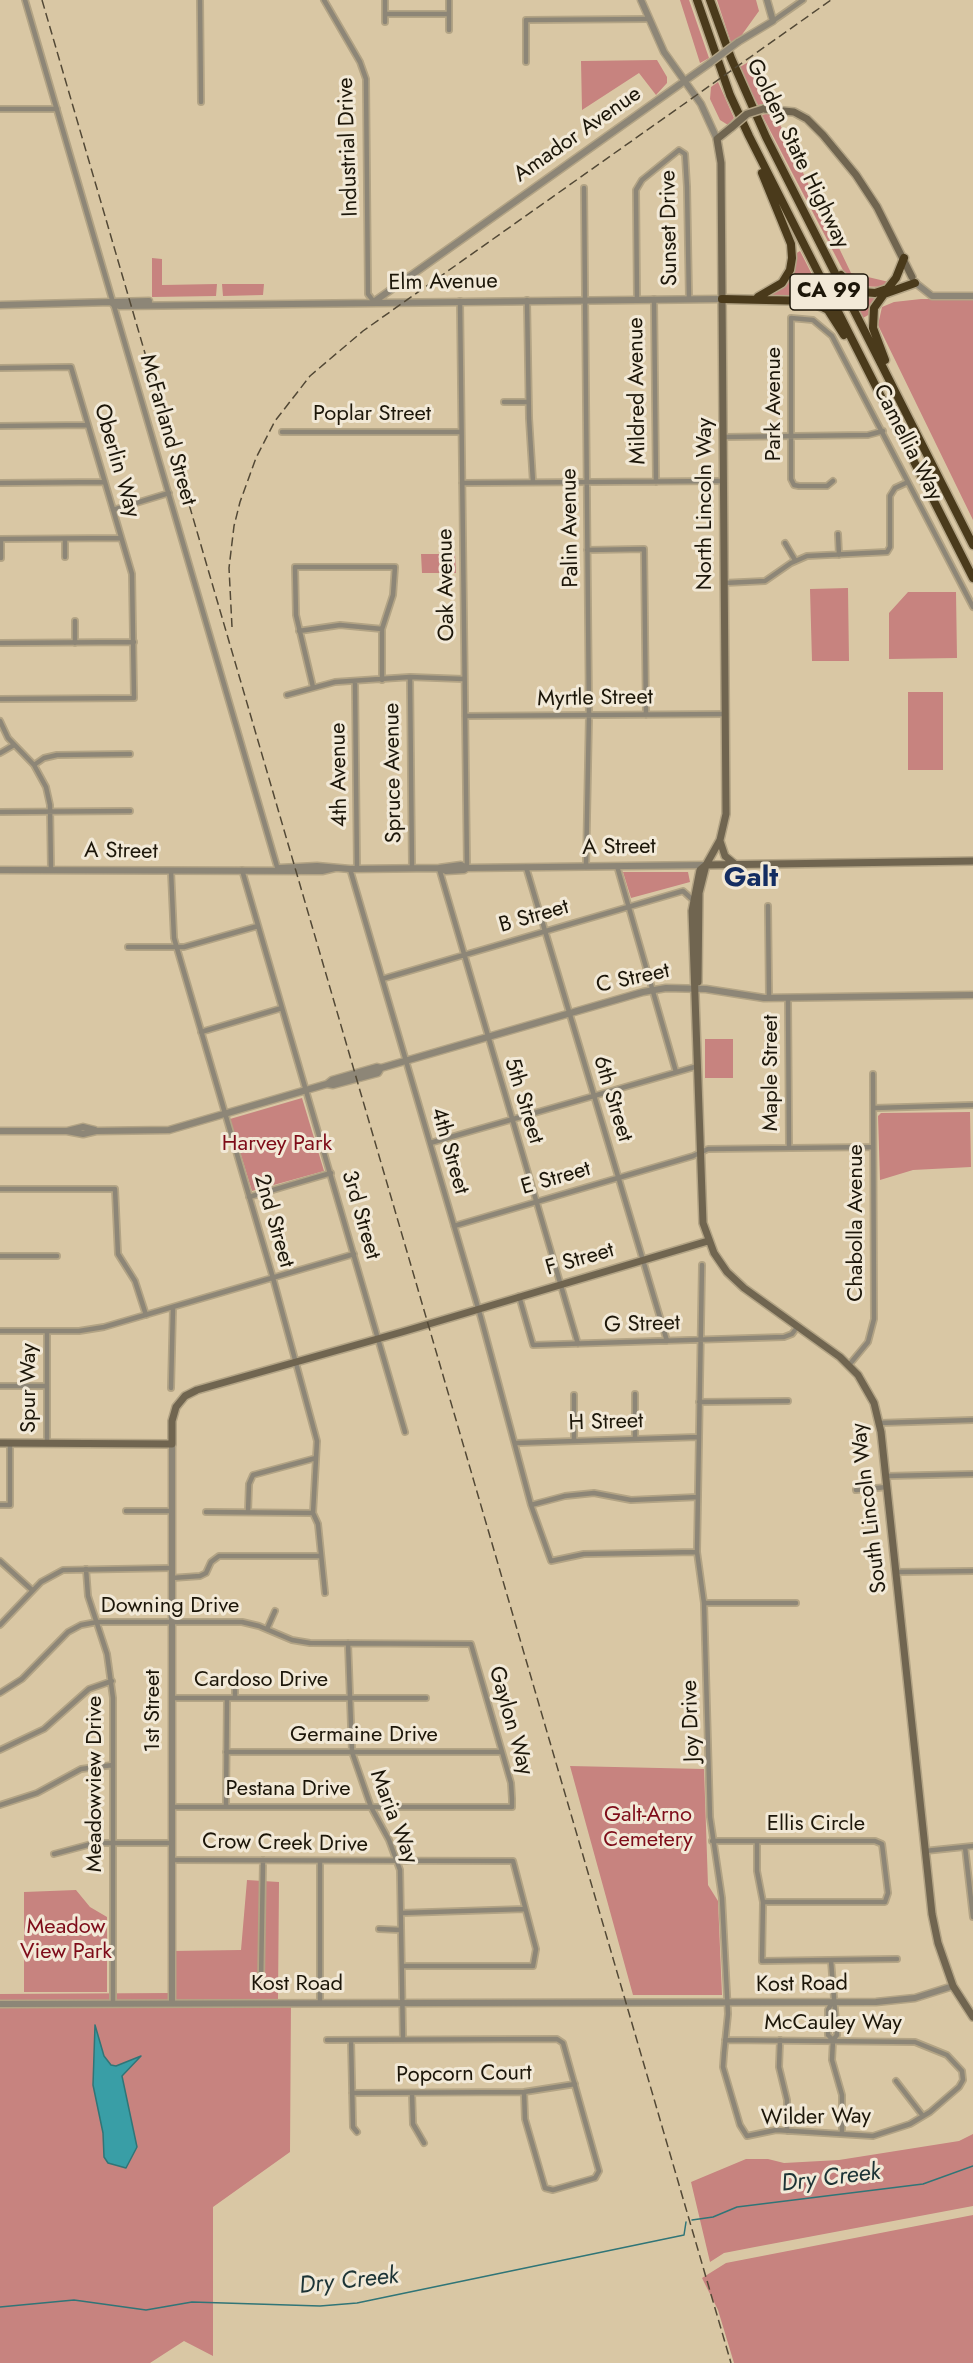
<!DOCTYPE html>
<style>
body{margin:0}
canvas{display:block;background:#d9c7a4}
</style>
<canvas width="973" height="2363"></canvas>
<script>
const ctx = document.querySelector('canvas').getContext('2d');
ctx.lineJoin = 'round';
function fillPath(path, color) {
  ctx.fillStyle = color;
  ctx.fill(path, 'evenodd');
}
function toPath(rows) {
  const path = new Path2D();
  for (const r of rows) {
    path.moveTo(r[0], r[1]);
    for (let i = 2; i < r.length; i += 2) path.lineTo(r[i], r[i + 1]);
  }
  return path;
}
function stroke(path, color, width, dash) {
  ctx.strokeStyle = color;
  ctx.lineWidth = width;
  ctx.lineCap = dash ? 'butt' : 'round';
  ctx.setLineDash(dash || []);
  ctx.stroke(path);
}
function drawText(font, color, halo, rows, align = 'center') {
  ctx.font = font + ' Jost,sans-serif';
  ctx.lineWidth = 6;
  ctx.setLineDash([]);
  ctx.textBaseline = 'middle';
  ctx.strokeStyle = halo;
  ctx.fillStyle = color;
  for (const [text, x, y, turn = 0] of rows) {
    ctx.save();
    ctx.translate(x, y);
    ctx.rotate((+turn || 0) * Math.PI / 180);
    ctx.textAlign = isNaN(turn) ? turn : align;
    if (halo) ctx.strokeText(text, 0, 0);
    ctx.fillText(text, 0, 0);
    ctx.restore();
  }
}
fillPath(toPath([
 [680,0,689,0,709,58,700,63],
 [717,0,756,0,759,11,741,36,731,43],
 [657,60,667,77,667,83,656,95,639,73,582,110,581,61],
 [750,61,769,103,758,105,749,88,740,67],
 [718,82,734,118,728,125,720,120,710,99,711,87],
 [774,112,851,273,889,282,883,287,857,286,845,274,762,115],
 [800,251,824,298,819,301,766,297,787,282,795,254],
 [152,258,162,259,162,285,217,284,216,296,152,297],
 [222,284,264,284,263,295,223,296],
 [858,294,878,296,870,314,863,318,852,297],
 [921,299,973,299,973,520,878,325,882,307,894,302],
 [421,554,455,554,456,573,422,573],
 [848,588,849,661,812,661,810,589],
 [908,592,956,592,957,658,889,659,889,613],
 [908,692,943,692,943,770,908,770],
 [623,872,688,872,690,882,631,898],
 [705,1039,733,1039,733,1078,705,1078],
 [302,1098,324,1171,252,1191,230,1119],
 [970,1112,971,1167,913,1170,880,1180,878,1116,881,1113],
 [570,1766,704,1769,708,1885,718,1901,722,1995,633,1995],
 [247,1880,279,1882,278,1999,291,1999,290,2152,213,2207,213,2356,184,2341,150,2363,0,2363,0,1994,170,1993,171,1951,241,1950],
 [76,1890,90,1907,107,1917,107,1992,24,1992,24,1892],
 [973,2134,973,2206,755,2247,724,2253,710,2262,691,2182,746,2159,768,2159,784,2163,839,2160,959,2141],
 [973,2215,973,2363,734,2363,718,2310,702,2278,726,2263]
]), '#c7837f');
const water = toPath([
 [95,2025,104,2056,111,2065,116,2066,141,2056,122,2076,137,2147,126,2168,108,2163,104,2157,103,2133,93,2085,95,2025]
]);
fillPath(water, '#399ea6');
stroke(water, '#307577', 1.5);
stroke(toPath([
 [692,2220,713,2217,737,2207,923,2184,973,2166],
 [0,2307,74,2300,146,2310,192,2302,320,2306,357,2303,684,2235,686,2222]
]), '#307577', 1.5);
const minor = toPath([
 [25,0,278,870],
 [200,0,201,102],
 [324,0,360,62,366,79,368,294,374,302],
 [385,0,385,22],
 [449,0,449,30],
 [385,14,449,14],
 [773,21,803,0],
 [526,62,526,20,648,19],
 [0,109,57,109],
 [584,188,589,715,586,867],
 [654,299,656,482],
 [527,300,529,418,533,482],
 [637,300,636,190,642,180,679,150,685,154,687,187,689,299],
 [460,301,467,868],
 [0,368,71,367,132,574,134,698,0,699],
 [504,402,528,402],
 [0,426,88,425],
 [282,432,461,432],
 [724,437,868,435,883,431],
 [833,481,827,486,799,486,794,485,791,479,791,318,813,320,832,336,973,607],
 [0,483,105,482],
 [462,483,723,481],
 [113,510,169,493],
 [838,534,839,555],
 [0,539,121,538],
 [1,539,1,558],
 [65,539,65,557],
 [785,543,795,560],
 [587,550,644,549,646,715],
 [724,583,765,581,791,563,807,556,887,552,890,547,890,496,895,488,908,482],
 [75,621,75,643],
 [299,631,340,625,382,629],
 [0,643,134,642],
 [410,677,412,868],
 [355,681,357,869],
 [313,687,296,615,295,567,395,567,393,595,382,629,382,680],
 [287,695,335,682,410,677,464,679],
 [465,716,726,714],
 [0,721,8,738,34,765,46,787,50,805,51,870],
 [0,753,14,745],
 [34,765,44,758,57,755,130,754],
 [0,812,130,811],
 [617,866,676,1072],
 [526,867,667,1341],
 [439,868,578,1344],
 [350,869,481,1318,531,1505,565,1496,594,1493,631,1500,698,1497],
 [242,870,405,1432],
 [171,871,174,938,273,1278,317,1441,313,1513,318,1524,325,1593],
 [768,906,769,998],
 [128,947,184,947,258,926],
 [382,979,683,891,693,900],
 [788,998,789,1148],
 [201,1032,282,1008],
 [874,1108,973,1105],
 [430,1143,698,1066],
 [0,1189,115,1189,118,1254,135,1281,146,1315],
 [249,1197,331,1173],
 [454,1226,693,1156,708,1149,873,1147],
 [0,1256,57,1256],
 [702,1265,697,1552,704,1603,710,1817,722,1898,728,2014,724,2053,723,2067,740,2125,747,2136,776,2130,873,2136,910,2124,930,2112,959,2087,963,2080,962,2071,947,2055,915,2042,725,2040],
 [519,1296,533,1345,784,1337,792,1334,798,1326],
 [0,1331,79,1331,104,1327,354,1254],
 [47,1331,47,1444],
 [849,1365,868,1342,874,1319,873,1074],
 [0,1386,47,1386],
 [171,1388,173,1308],
 [635,1394,635,1438],
 [574,1395,574,1440],
 [699,1402,788,1401],
 [879,1423,973,1420],
 [516,1443,698,1437],
 [886,1476,973,1474],
 [856,1490,887,1487],
 [0,1505,10,1505,10,1443],
 [531,1505,551,1561,584,1554,697,1552],
 [126,1511,172,1511],
 [206,1512,313,1513],
 [248,1512,249,1484,253,1475,316,1458],
 [0,1561,32,1590],
 [86,1569,88,1596,107,1654,113,1698,113,2004],
 [896,1572,973,1571],
 [172,1578,200,1576,206,1573,211,1562,219,1556,320,1556],
 [704,1603,796,1603],
 [0,1625,41,1582,63,1570,172,1568],
 [267,1629,275,1611],
 [348,1643,352,1752,371,1807,389,1840,400,1870,403,2039],
 [235,1682,235,1698],
 [0,1693,22,1679,68,1632,81,1625,97,1622,242,1622,259,1626,292,1640,310,1643,471,1644,511,1783,512,1799,512,1807,172,1807],
 [172,1698,426,1698],
 [0,1750,44,1729,89,1689,112,1681],
 [226,1752,502,1752],
 [0,1805,37,1793,81,1769,113,1765],
 [226,1807,227,1698],
 [712,1841,875,1841,882,1844,888,1893,885,1902,763,1902],
 [757,1841,757,1871,763,1902,762,1961,897,1959],
 [965,1847,973,1917],
 [925,1851,973,1846],
 [54,1854,95,1843,172,1843],
 [172,1860,513,1861,536,1949,533,1966,402,1966],
 [401,1913,525,1909],
 [379,1929,401,1930],
 [831,1961,837,2035,833,2040,832,2060,842,2095,842,2134],
 [261,1983,263,1860],
 [832,2002,828,2010,828,2035,833,2040],
 [320,2003,320,1861],
 [327,2040,557,2039,563,2043,599,2171,595,2178,553,2190,545,2188,525,2119,524,2092],
 [351,2040,353,2127,357,2132],
 [780,2040,779,2067,787,2100,787,2131],
 [896,2081,923,2116],
 [352,2093,524,2092,575,2084],
 [412,2093,413,2124,424,2143]
]);
const tertiary = toPath([
 [641,0,664,52,701,104,717,139],
 [738,42,773,21,767,0],
 [913,281,932,296,973,296],
 [375,301,710,63],
 [113,304,119,306,722,299],
 [0,305,149,301],
 [280,868,317,866,350,869,439,868,461,865,467,868],
 [439,868,446,871,464,870,467,868,706,865],
 [0,870,322,871,335,868],
 [327,1084,333,1085,378,1073,381,1068],
 [0,1131,67,1131,83,1134,96,1131,169,1130,327,1084,332,1080,377,1067,381,1068,643,992,666,988,706,989,764,998,973,995],
 [67,1131,83,1127,95,1130],
 [172,1444,172,2003],
 [0,2004,876,2002,915,1998,953,1986]
]);
const secondary = toPath([
 [763,109,794,112,807,119,823,135,856,175,877,207,912,277],
 [732,127,717,139,721,163,726,814,720,840,706,865,700,870,692,911,703,1223,714,1253,727,1272,744,1288,840,1357,858,1375,874,1403,881,1432,932,1914,938,1943,953,1986,973,2017],
 [720,841,725,856,736,865],
 [706,865,973,861],
 [698,982,699,893,706,865],
 [0,1443,172,1444,172,1421,176,1407,185,1396,197,1390,402,1332,708,1241]
]);
const motorway = toPath([
 [697,0,730,95,749,136,973,578],
 [710,0,731,58,766,137,973,545],
 [841,275,851,287,862,292,875,293,887,289],
 [888,288,896,278,904,258],
 [758,297,782,283,790,270,792,258,791,244,762,173],
 [722,299,810,301,828,310,844,335],
 [885,360,873,328,874,308,884,294,915,283]
]);
stroke(minor, '#b3a485', 8);
stroke(tertiary, '#b3a485', 9);
stroke(secondary, '#b3a485', 10);
stroke(motorway, '#b3a485', 11);
stroke(minor, '#8d8677', 4.5);
stroke(tertiary, '#8d8677', 6);
stroke(secondary, '#706550', 7);
stroke(motorway, '#4a3a1b', 8);
stroke(toPath([
 [42,0,731,2363],
 [232,627,229,568,234,526,240,502,256,458,275,421,310,376,363,331,831,0]
]), '#534936', 1.5, [9, 4.5]);
const tertiaryBridge = toPath([
 [710,63,738,42]
]);
const secondaryBridge = toPath([
 [732,127,747,114,763,109]
]);
stroke(tertiaryBridge, '#b3a485', 9, []);
stroke(secondaryBridge, '#b3a485', 10, []);
stroke(tertiaryBridge, '#8d8677', 6);
stroke(secondaryBridge, '#706550', 7);
for (const [x, y, w] of [
 [829,292,78]
]) {
  const box = new Path2D();
  box.roundRect(x - w / 2, y - 18, w, 36, 4.5);
  ctx.fillStyle = '#f2e9d7';
  ctx.fill(box);
  stroke(box, '#1c1609', 1.5);
}
drawText('bold 21px', '#1c1609', null, [
 ["CA 99",829,292]
]);
drawText('22px', '#1c1609', '#f2e9d7', [
 ["Amador Avenue",578,135,-35],
 ["Industrial Drive",349,147,-92],
 ["Golden State Highway",797,154,64],
 ["Sunset Drive",670,228,-91],
 ["Elm Avenue",443,283,-1],
 ["Mildred Avenue",638,391,-91],
 ["Park Avenue",775,404,-90],
 ["Poplar Street",372,415],
 ["McFarland Street",167,430,74],
 ["Camellia Way",907,443,63],
 ["Oberlin Way",116,461,74],
 ["North Lincoln Way",706,504,-90],
 ["Palin Avenue",571,528,-91],
 ["Oak Avenue",447,585,-91],
 ["Myrtle Street",595,699,-1],
 ["Spruce Avenue",394,773,-91],
 ["4th Avenue",340,775,-91],
 ["A Street",619,848,-1],
 ["A Street",121,852,1],
 ["B Street",534,917,-16],
 ["C Street",633,979,-12],
 ["Maple Street",772,1073,-90],
 ["6th Street",612,1099,73],
 ["5th Street",523,1101,73],
 ["4th Street",449,1151,74],
 ["E Street",556,1179,-16],
 ["3rd Street",360,1215,74],
 ["2nd Street",273,1221,74],
 ["Chabolla Avenue",857,1223,-90],
 ["F Street",580,1260,-16],
 ["G Street",642,1325,-2],
 ["Spur Way",30,1388,-90],
 ["H Street",606,1423,-2],
 ["South Lincoln Way",870,1508,-97],
 ["Downing Drive",170,1607],
 ["Cardoso Drive",261,1681],
 ["1st Street",154,1711,-90],
 ["Gaylon Way",510,1721,74],
 ["Joy Drive",692,1721,-92],
 ["Germaine Drive",364,1736],
 ["Meadowview Drive",96,1784,-90],
 ["Pestana Drive",288,1790],
 ["Maria Way",393,1817,69],
 ["Ellis Circle",816,1825],
 ["Crow Creek Drive",285,1844,1],
 ["Kost Road",297,1985],
 ["Kost Road",802,1985,-1],
 ["McCauley Way",833,2024],
 ["Popcorn Court",464,2075,-1],
 ["Wilder Way",816,2118,-1]
]);
drawText('22px', '#7e0c19', '#f2e9d7', [
 ["Harvey Park",277,1145],
 ["Galt-Arno",648,1816],
 ["Cemetery",648,1841],
 ["Meadow",66,1928],
 ["View Park",66,1953]
]);
drawText('italic 24px', '#1d3436', '#f2e9d7', [
 ["Dry Creek",831,2179,-7],
 ["Dry Creek",349,2282,-6]
]);
drawText('bold 28px', '#142d62', '#f2e9d7', [
 ["Galt",751,879]
]);
</script>
